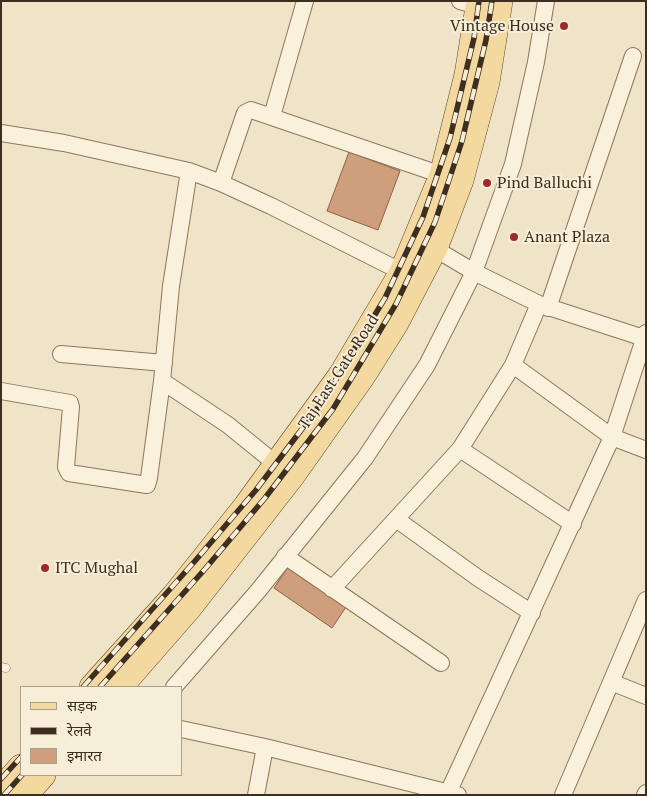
<!DOCTYPE html>
<meta charset="utf-8">
<style>
body{margin:0}
#map{position:relative;width:647px;height:796px;overflow:hidden;background:#f0e4c8;font-family:"PT Serif","Noto Sans Devanagari",serif}
canvas{display:block}
.frame{position:absolute;inset:0;border:2px solid #3d2e20;pointer-events:none}
.legend{position:absolute;left:20px;top:686px;width:162px;height:90px;box-sizing:border-box;background:#f7eed8;border:1px solid #ada18e;margin:0;padding:6px 9px;list-style:none;font-size:15px;color:#3d2e20}
.legend li{display:flex;align-items:center;gap:10px;height:25px}
.legend b{width:25px;border:1px solid #ada18e}
</style>
<div id="map">
<canvas width="647" height="796"></canvas>
<div class="frame"></div>
<ul class="legend">
<li><b style="height:6px;background:#f3d9a0"></b>सड़क</li>
<li><b style="height:6px;background:#3d2e20"></b>रेलवे</li>
<li><b style="height:14px;background:#cf9f7d"></b>इमारत</li>
</ul>
</div>
<script>
const ctx = document.querySelector('canvas').getContext('2d');
ctx.lineJoin = 'round';
function fillPath(path, color) {
  ctx.fillStyle = color;
  ctx.fill(path, 'evenodd');
}
function toPath(rows) {
  const path = new Path2D();
  for (const r of rows) {
    path.moveTo(r[0], r[1]);
    for (let i = 2; i < r.length; i += 2) path.lineTo(r[i], r[i + 1]);
  }
  return path;
}
function stroke(path, color, width, dash) {
  ctx.strokeStyle = color;
  ctx.lineWidth = width;
  ctx.lineCap = dash ? 'butt' : 'round';
  ctx.setLineDash(dash || []);
  ctx.stroke(path);
}
function drawText(font, color, halo, rows, align = 'center') {
  ctx.font = font + ' "PT Serif",serif';
  ctx.lineWidth = 4;
  ctx.setLineDash([]);
  ctx.textBaseline = 'middle';
  ctx.strokeStyle = halo;
  ctx.fillStyle = color;
  for (const [text, x, y, turn = 0] of rows) {
    ctx.save();
    ctx.translate(x, y);
    ctx.rotate((+turn || 0) * Math.PI / 180);
    ctx.textAlign = isNaN(turn) ? turn : align;
    if (halo) ctx.strokeText(text, 0, 0);
    ctx.fillText(text, 0, 0);
    ctx.restore();
  }
}
const building = toPath([
 [349,152,400,171,378,230,327,211,349,152],
 [290,564,348,604,332,628,274,588,290,564]
]);
fillPath(building, '#cf9f7d');
stroke(building, '#8d5f41', 1);
const service = toPath([
 [1,667,6,668]
]);
const minor = toPath([
 [460,1,478,6],
 [272,116,305,1],
 [1,133,64,143,189,171,221,183,271,206,402,272],
 [221,183,245,113,251,110,442,175],
 [427,244,474,272,539,304,644,338],
 [548,308,633,56],
 [61,354,164,363],
 [513,365,612,437,646,450],
 [162,381,228,425,276,464],
 [1,391,70,403,71,407,66,467,69,473,147,485,149,478,162,381,171,286,189,171],
 [460,449,573,524],
 [396,519,478,578,532,613],
 [285,556,441,663],
 [332,589,460,449,513,365,539,304],
 [611,682,646,696],
 [174,687,258,591,365,458,427,365,474,272,513,164,536,62,546,1],
 [181,729,265,747,458,795],
 [256,795,265,747],
 [447,795,612,437,646,333],
 [563,795,646,600],
 [645,795,646,793]
]);
const primary = toPath([
 [92,687,174,596,246,506,341,375,402,272,442,175,467,75,479,1],
 [120,687,189,608,292,476,362,377,396,323,435,248,461,180,487,82,500,1],
 [1,790,21,767],
 [25,795,43,775]
]);
stroke(service, '#8d765c', 9);
stroke(minor, '#8d765c', 18);
stroke(primary, '#5b4430', 26);
stroke(service, '#faf1dc', 8);
stroke(minor, '#faf1dc', 16);
stroke(primary, '#f3d9a0', 25);
const rail = toPath([
 [83,687,195,561,256,490,323,401,385,298,423,217,450,138,474,38,479,1],
 [100,687,205,569,265,498,333,409,396,304,435,222,462,141,486,40,492,1],
 [1,779,21,757],
 [4,795,22,775]
]);
stroke(rail, '#3d2e20', 5.5);
stroke(rail, '#f7eed8', 4, [11]);
for (const [x, y, r, color] of [
 [564,26,5,"#9e2a2b"],
 [487,183,5,"#9e2a2b"],
 [514,237,5,"#9e2a2b"],
 [45,568,5,"#9e2a2b"]
]) {
  const dot = new Path2D();
  dot.arc(x, y, r, 0, 2 * Math.PI);
  ctx.fillStyle = color;
  ctx.fill(dot);
  stroke(dot, '#f7eed8', 2);
}
drawText('16px', '#3d2e20', '#f7eed8', [
 ["Vintage House",554,26,"right"],
 ["Pind Balluchi",497,183],
 ["Anant Plaza",524,237],
 ["ITC Mughal",55,568]
], 'left');
drawText('16px', '#3d2e20', '#f7eed8', [
 ["Taj East Gate Road",339,372,-57]
]);
</script>
